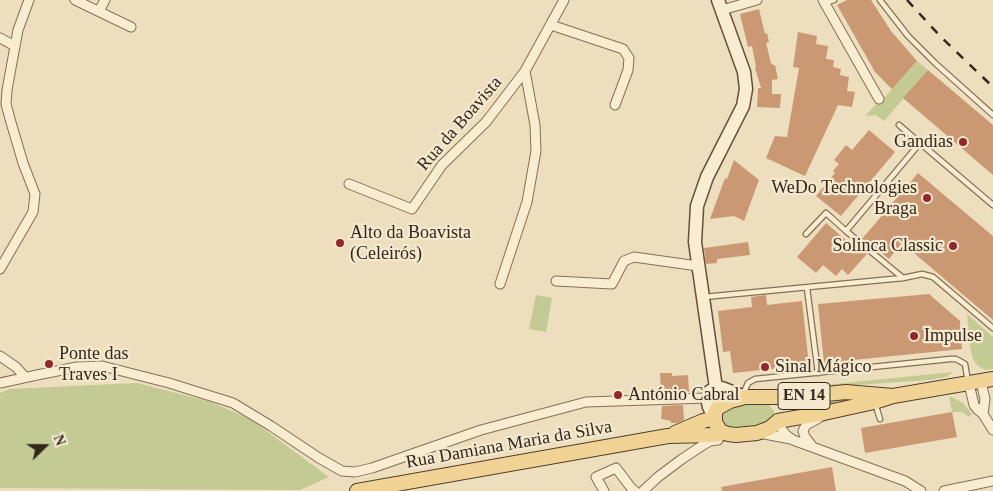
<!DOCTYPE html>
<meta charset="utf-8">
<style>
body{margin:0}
#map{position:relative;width:993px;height:491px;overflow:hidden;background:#eddfbe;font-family:"Times New Roman",serif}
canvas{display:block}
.north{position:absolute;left:20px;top:421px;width:50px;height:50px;-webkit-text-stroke:4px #f4e9ce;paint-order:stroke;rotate:68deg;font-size:14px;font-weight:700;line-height:20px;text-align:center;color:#34281c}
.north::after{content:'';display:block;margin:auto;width:18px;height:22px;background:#34281c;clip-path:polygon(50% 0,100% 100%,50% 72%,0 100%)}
</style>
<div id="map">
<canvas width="993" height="491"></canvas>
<div class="north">N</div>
</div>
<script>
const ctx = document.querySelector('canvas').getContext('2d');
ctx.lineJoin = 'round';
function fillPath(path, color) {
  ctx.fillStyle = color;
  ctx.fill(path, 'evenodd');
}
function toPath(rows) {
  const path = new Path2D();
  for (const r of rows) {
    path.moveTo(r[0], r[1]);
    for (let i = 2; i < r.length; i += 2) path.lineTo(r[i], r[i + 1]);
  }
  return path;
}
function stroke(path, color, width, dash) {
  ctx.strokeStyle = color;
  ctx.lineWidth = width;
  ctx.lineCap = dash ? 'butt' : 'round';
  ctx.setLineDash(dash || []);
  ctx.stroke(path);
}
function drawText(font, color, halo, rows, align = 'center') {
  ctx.font = font + ' "Times New Roman",serif';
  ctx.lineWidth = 4.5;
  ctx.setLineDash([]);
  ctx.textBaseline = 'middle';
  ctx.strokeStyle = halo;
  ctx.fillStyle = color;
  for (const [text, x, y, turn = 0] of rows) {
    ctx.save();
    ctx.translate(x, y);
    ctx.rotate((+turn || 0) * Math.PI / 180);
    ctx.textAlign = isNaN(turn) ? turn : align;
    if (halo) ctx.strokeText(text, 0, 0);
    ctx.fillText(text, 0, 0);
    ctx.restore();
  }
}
fillPath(toPath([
 [917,61,928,70,884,121,876,115,865,116,882,98,886,96],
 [536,295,552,298,546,332,529,329],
 [967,314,993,337,993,369,985,370,978,366,973,359,970,347],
 [953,372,946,377,929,380,784,390,784,389],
 [137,383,211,402,250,419,329,477,300,490,0,488,0,393,10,389],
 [949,396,963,403,972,414,969,417,962,412,952,412],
 [865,397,863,399,802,410,801,402],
 [750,403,758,403,769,405,774,411,775,415,773,418,770,421,757,427,739,429,725,426,722,422,721,417,723,413,732,407]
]), '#c4ca93');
fillPath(toPath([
 [847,0,871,0,891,31,917,61,892,89,875,72,837,5],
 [759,9,765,34,767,33,769,42,766,43,771,63,773,65,775,65,778,79,772,80,772,94,781,94,780,108,757,107,758,88,761,88,755,68,756,67,752,46,748,47,740,14],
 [798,32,817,36,816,44,828,46,826,59,834,60,833,67,841,69,840,75,849,77,847,91,855,92,852,107,838,105,805,176,766,158,775,136,787,137,799,68,793,67],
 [928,70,993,125,993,175,903,98],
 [869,130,895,152,841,216,816,196,835,173,833,171,839,164,834,160,846,145,852,150],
 [734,160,759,180,744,221,734,216,710,219,725,178,727,179],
 [918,173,993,236,993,320,902,243,889,259,874,246,872,247,862,239],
 [826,223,855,248,857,245,867,254,848,275,842,269,836,276,823,265,816,273,797,257],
 [748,242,750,255,717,259,717,263,706,264,704,248],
 [929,294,960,321,962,349,824,363,818,304],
 [766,295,767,305,802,301,809,365,733,373,730,351,723,352,718,311,752,307,751,297],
 [660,373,672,373,672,376,688,375,689,392,661,393],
 [683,405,684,420,677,423,671,423,671,421,661,419,662,406],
 [952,412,957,437,865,453,861,428],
 [832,467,836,491,722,491,721,487]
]), '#cb9874');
const lane = toPath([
 [880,0,908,36,935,63,993,115],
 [825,3,834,0],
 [899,125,920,143],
 [806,234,826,213,846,231],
 [903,278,846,231,920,143,993,205],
 [807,288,818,373],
 [704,297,903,278,922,274,933,277,993,328],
 [742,393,745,390,748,383,755,379,950,359,956,359,965,364,968,382],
 [875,403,880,419]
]);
const street = toPath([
 [75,0,131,27],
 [823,0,879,99],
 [722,10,757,0],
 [99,11,105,0],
 [551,25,623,49,629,58,628,70,615,105],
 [0,38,15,46],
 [349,184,412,209,442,165,486,122,525,71,564,0],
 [0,269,33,212,35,194,23,163,10,119,6,104,7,90,18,30,29,0],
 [556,281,612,284,624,261,634,257,698,266],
 [500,284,527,202,536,151,535,125,525,71],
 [0,356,16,367,25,377],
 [981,382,985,399,983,414],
 [0,383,37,375,77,367,102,366,169,383,233,403,271,426,319,458,342,471,355,472,372,468,481,430,586,402,707,398],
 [969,384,974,405,978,410,983,414,993,430],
 [777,423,786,435,793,440,905,481,921,491],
 [759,433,791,439],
 [812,446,805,437,803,431,806,425,819,418],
 [604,491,596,477,616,468,632,489,635,491],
 [643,491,658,477,682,459,703,445,710,441,718,440],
 [944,491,993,481]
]);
const secondary = toPath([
 [716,388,695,242,697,206,707,177,743,106,746,89,744,72,718,0],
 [715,414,711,411,709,407,707,398,709,392,712,390,722,388,745,397]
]);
const primary = toPath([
 [893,396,846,392,797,397,745,397,730,401,719,407,716,410,715,414,715,422,720,431,728,434,736,435,757,433,770,428,778,421,824,413,874,402,893,396,993,379],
 [675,433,703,421,714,418],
 [357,491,668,436,714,435,724,433]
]);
stroke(lane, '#856f57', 7);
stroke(street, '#856f57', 11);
stroke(secondary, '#66503b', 15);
stroke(primary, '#523e2c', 16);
stroke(lane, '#f8ecd1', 4.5);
stroke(street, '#f8ecd1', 9);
stroke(secondary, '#f8ecd1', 12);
stroke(primary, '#f1d495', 14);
stroke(toPath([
 [907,0,940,36,993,87]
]), '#34281c', 2.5, [9, 9]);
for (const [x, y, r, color] of [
 [963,142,5,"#93282a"],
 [927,198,5,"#93282a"],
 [340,243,5,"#93282a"],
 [953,246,5,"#93282a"],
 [914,336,5,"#93282a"],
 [49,364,5,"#93282a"],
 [765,367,5,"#93282a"],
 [618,395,5,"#93282a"]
]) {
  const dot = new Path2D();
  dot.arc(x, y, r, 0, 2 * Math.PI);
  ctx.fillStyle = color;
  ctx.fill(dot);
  stroke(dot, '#f4e9ce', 2);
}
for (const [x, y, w] of [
 [804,396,52]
]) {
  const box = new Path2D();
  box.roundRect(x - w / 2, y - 13.5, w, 27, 4);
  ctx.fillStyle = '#f4e9ce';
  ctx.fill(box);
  stroke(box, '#34281c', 1);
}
drawText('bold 16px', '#34281c', null, [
 ["EN 14",804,396]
]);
drawText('18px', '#34281c', '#f4e9ce', [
 ["Rua da Boavista",460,124,-49],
 ["Rua Damiana Maria da Silva",509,445,-10]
]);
drawText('18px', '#34281c', '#f4e9ce', [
 ["Gandias",953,142,"right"],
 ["WeDo Technologies",917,188,"right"],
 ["Braga",917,209,"right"],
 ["Alto da Boavista",350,233],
 ["(Celeirós)",350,254],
 ["Solinca Classic",943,246,"right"],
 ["Impulse",924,336],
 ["Ponte das",59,354],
 ["Traves I",59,375],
 ["Sinal Mágico",775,367],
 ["António Cabral",628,395]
], 'left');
</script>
